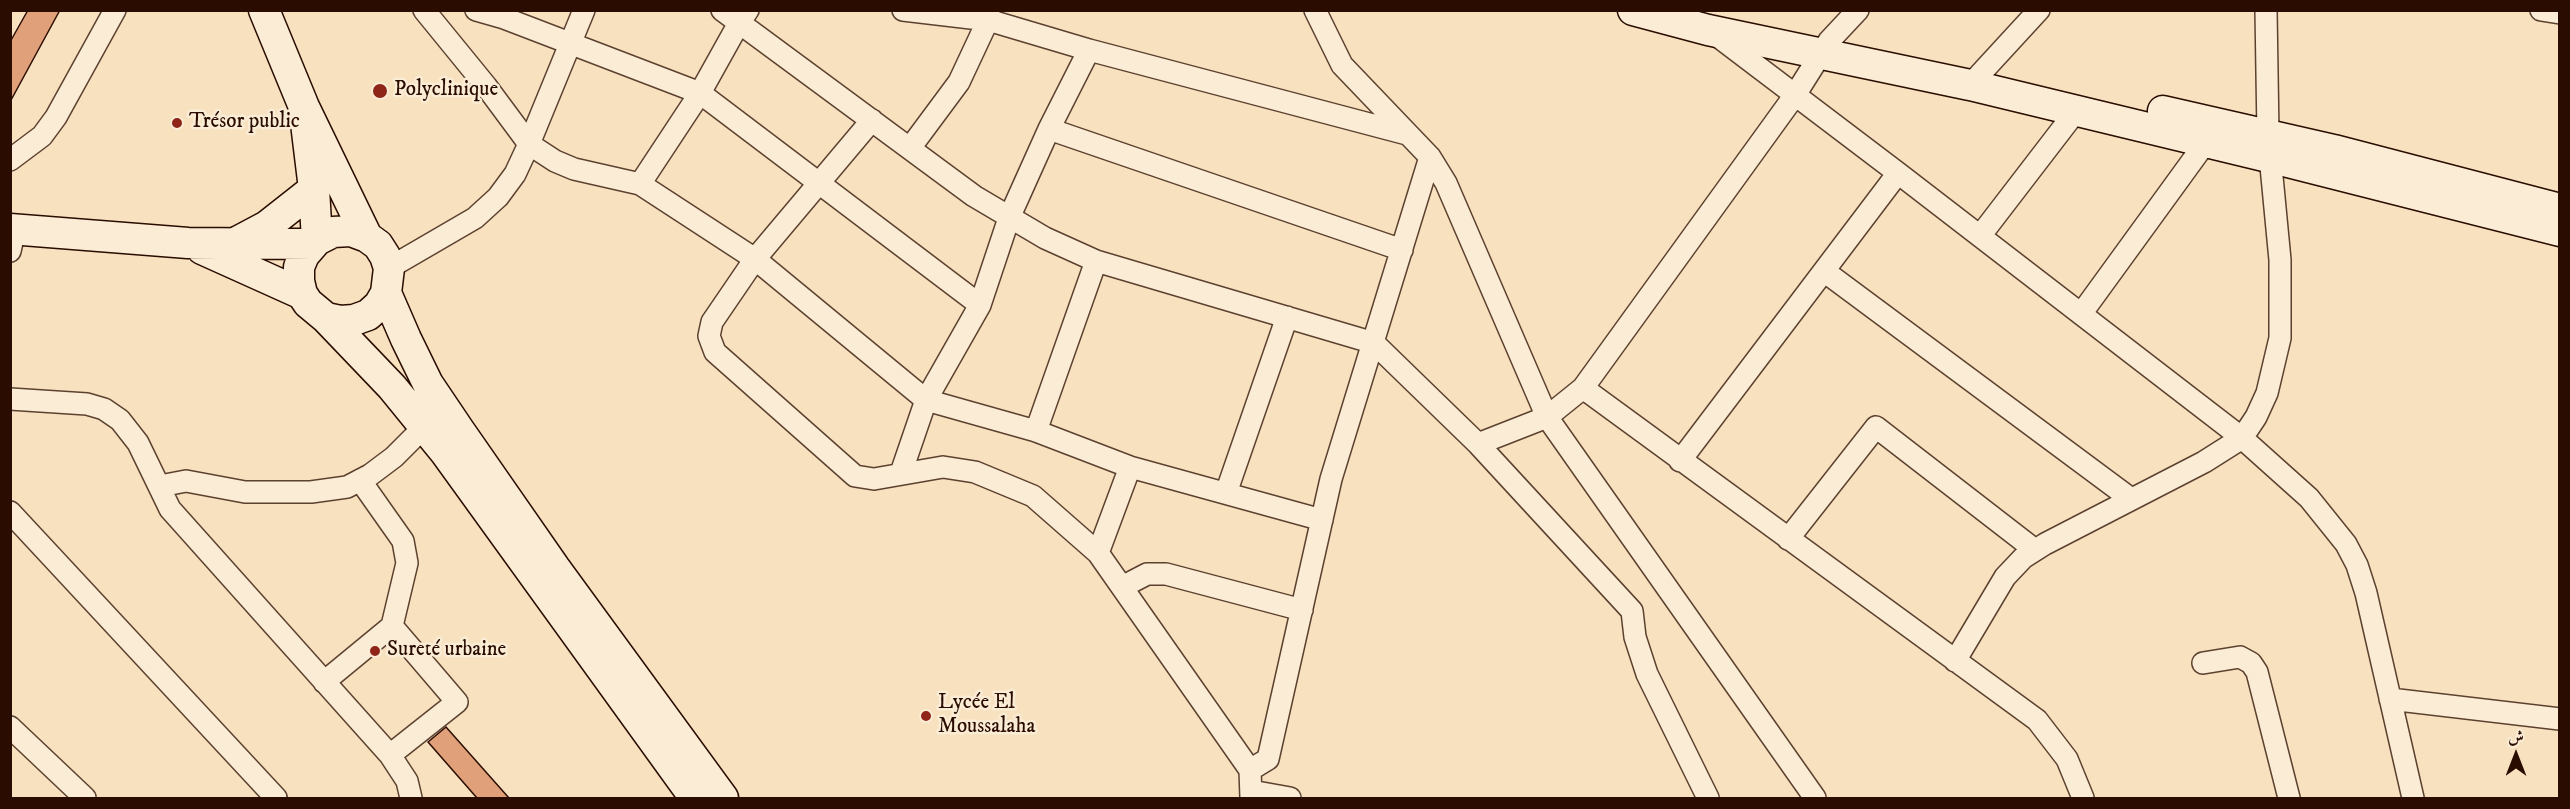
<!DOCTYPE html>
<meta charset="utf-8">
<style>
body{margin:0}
#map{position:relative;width:2570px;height:809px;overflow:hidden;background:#f7e1be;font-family:"IM FELL DW Pica",Amiri,serif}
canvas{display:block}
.frame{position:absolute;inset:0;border:12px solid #2a0c00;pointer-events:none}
.north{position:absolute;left:2486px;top:725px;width:60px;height:60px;-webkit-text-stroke:4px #faecd5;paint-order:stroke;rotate:0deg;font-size:16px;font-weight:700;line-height:24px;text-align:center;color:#2a0c00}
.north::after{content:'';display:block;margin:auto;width:21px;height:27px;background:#2a0c00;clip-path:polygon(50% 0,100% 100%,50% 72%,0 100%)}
</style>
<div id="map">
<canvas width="2570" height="809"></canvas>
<div class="frame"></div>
<div class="north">ش</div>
</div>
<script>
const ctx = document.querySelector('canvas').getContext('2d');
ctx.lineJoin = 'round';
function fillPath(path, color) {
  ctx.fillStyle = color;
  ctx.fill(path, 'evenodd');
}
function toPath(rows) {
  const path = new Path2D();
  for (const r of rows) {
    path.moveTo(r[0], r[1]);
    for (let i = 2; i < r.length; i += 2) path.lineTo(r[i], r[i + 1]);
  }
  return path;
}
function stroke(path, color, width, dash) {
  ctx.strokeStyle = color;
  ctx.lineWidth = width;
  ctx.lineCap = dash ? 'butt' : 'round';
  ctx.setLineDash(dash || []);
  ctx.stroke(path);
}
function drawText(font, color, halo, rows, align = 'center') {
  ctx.font = font + ' "IM FELL DW Pica",serif';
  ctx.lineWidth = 5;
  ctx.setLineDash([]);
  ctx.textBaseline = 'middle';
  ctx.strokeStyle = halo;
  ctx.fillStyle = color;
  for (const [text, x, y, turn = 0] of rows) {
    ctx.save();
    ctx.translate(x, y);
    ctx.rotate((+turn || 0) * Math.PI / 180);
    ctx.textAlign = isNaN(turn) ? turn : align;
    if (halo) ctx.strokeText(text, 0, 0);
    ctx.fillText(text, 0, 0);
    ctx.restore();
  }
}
const building = toPath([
 [28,10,60,10,10,102,10,42,28,10],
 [446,727,509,798,477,798,428,742,446,727]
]);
fillPath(building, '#e0a07a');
stroke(building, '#2a0c00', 1.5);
const street = toPath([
 [424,10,486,86,529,144,555,161,574,169,640,184,755,259,926,400,1036,431,1130,467,1322,520],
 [476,10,504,18,700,93,980,305],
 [722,10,974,196,1045,238,1096,261,1374,343,1478,444,1632,611,1635,637,1647,674,1708,798],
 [903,10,988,20,1089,50,1407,134],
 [1315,10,1342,65,1430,157,1446,183,1547,417,1815,798],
 [2541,10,2560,13],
 [1716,35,1898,173,2242,438,2309,498,2346,544,2357,565,2366,593,2413,798],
 [1970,85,2039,10],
 [872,120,755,259,712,322,709,336,715,352,855,476,874,479,943,467,975,472,1033,496,1098,553,1250,770,1251,798],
 [1049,129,1402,250],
 [910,148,959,82,988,20,989,10],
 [10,160,42,136,56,117,115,10],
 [640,184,700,93,739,23,748,10],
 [1980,236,2076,111],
 [10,251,15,229],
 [389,268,475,218,498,197,515,174,529,144,584,10],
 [1824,271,2131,499],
 [2081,314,2206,142],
 [1583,388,2037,720,2067,759,2083,798],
 [10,399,87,404,104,409,120,420,138,443,170,509,390,755,407,781,411,798],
 [1036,431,1096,261],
 [1478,444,1547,417,1583,388,1795,95,1829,41,1858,10],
 [1680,461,1898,173],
 [901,473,926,400,980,305,1009,218,1049,129,1089,50],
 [160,486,186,481,245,492,311,492,347,487,370,475,394,457,425,426],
 [1226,493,1287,317],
 [10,512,276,798],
 [1788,539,1876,427,2035,550],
 [1098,553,1130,467],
 [1122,587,1147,574,1166,574,1302,610],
 [1955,661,2005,577,2023,558,2045,544,2204,462,2242,438,2256,417,2267,393,2280,338,2280,260,2268,135,2266,10],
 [2203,663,2240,657,2251,663,2257,672,2289,798],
 [324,682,392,626,407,563,403,541,360,480],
 [2390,699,2560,719],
 [10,727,85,798],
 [390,755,457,702,392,626],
 [1250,770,1268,759,1331,479,1430,157],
 [1251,791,1290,798]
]);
const secondary = toPath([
 [264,10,304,107,367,237],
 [1633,10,1708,30,1970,85,2272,158,2560,231],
 [304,107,314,189,317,240,304,255,299,267,299,281,302,294,308,303,326,318,340,321,354,320,368,315,379,305,386,293,389,268,385,256,378,245,367,237,351,231,333,232,317,240],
 [2163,111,2334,150,2560,209],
 [10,229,188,243,312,244],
 [235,243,267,226,314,189],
 [202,249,302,294],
 [386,293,406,339,428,384,459,430,555,568,723,798],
 [326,318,392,387,445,452,695,798]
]);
stroke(street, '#5d4130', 24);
stroke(secondary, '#2a0c00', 33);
stroke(street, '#faecd5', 21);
stroke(secondary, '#faecd5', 30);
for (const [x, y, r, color] of [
 [380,91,8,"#8f2418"],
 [177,123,6,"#8f2418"],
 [375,651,6,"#8f2418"],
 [926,716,6,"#8f2418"]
]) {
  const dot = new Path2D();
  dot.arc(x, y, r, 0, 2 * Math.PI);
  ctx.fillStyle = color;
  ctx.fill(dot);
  stroke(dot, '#faecd5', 2);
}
drawText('21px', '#2a0c00', '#faecd5', [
 ["Polyclinique",394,91],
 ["Trésor public",189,123],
 ["Sureté urbaine",387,651],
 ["Lycée El",938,704],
 ["Moussalaha",938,728]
], 'left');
</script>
